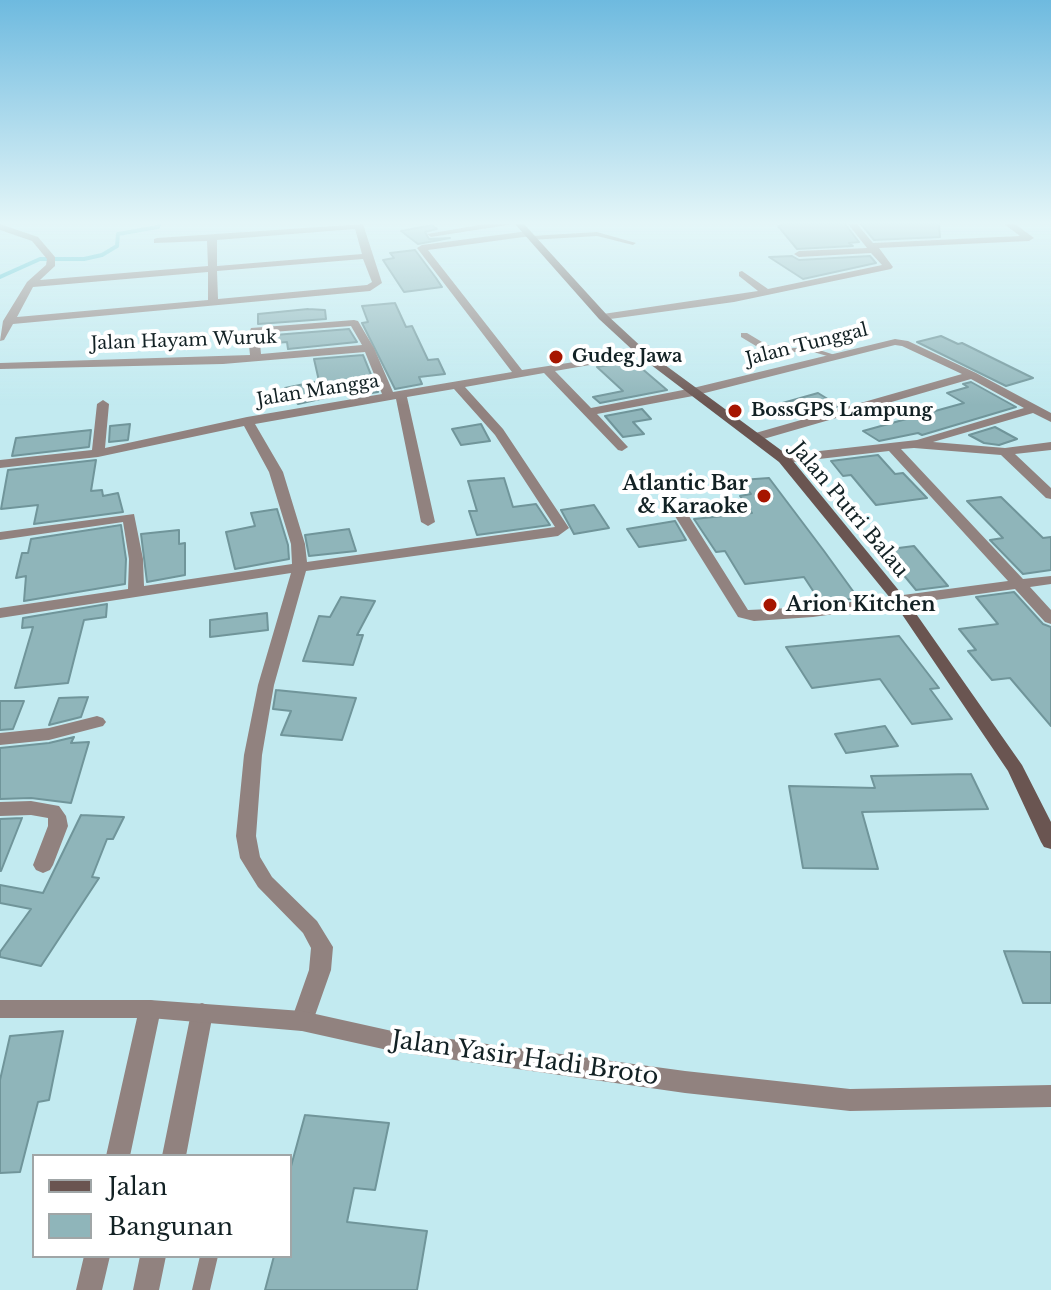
<!DOCTYPE html>
<style>
body{margin:0}
#map{position:relative;width:1051px;height:1290px;overflow:hidden;background:#c2eaf0;font-family:"Libre Baskerville",serif}
canvas{display:block}
.legend{position:absolute;left:32px;top:1154px;width:260px;height:104px;box-sizing:border-box;background:#fff;border:2px solid #a0a6a7;margin:0;padding:10px 14px;list-style:none;font-size:24px;color:#122124}
.legend li{display:flex;align-items:center;gap:16px;height:40px}
.legend b{width:40px;border:2px solid #a0a6a7}
</style>
<div id="map">
<canvas width="1051" height="1290"></canvas>
<ul class="legend">
<li><b style="height:10px;background:#6a5551"></b>Jalan</li>
<li><b style="height:22px;background:#8fb5ba"></b>Bangunan</li>
</ul>
</div>
<script>
const ctx = document.querySelector('canvas').getContext('2d');
ctx.lineJoin = 'round';
function toPath(rows) {
  const path = new Path2D();
  for (const r of rows) {
    path.moveTo(r[0], r[1]);
    for (let i = 2; i < r.length; i += 2) path.lineTo(r[i], r[i + 1]);
  }
  return path;
}
function stroke(path, color, width, dash) {
  ctx.strokeStyle = color;
  ctx.lineWidth = width;
  ctx.lineCap = dash ? 'butt' : 'round';
  ctx.setLineDash(dash || []);
  ctx.stroke(path);
}
function fillPath(path, color) {
  ctx.fillStyle = color;
  ctx.fill(path, 'evenodd');
}
function drawText(font, color, halo, rows, align = 'center') {
  ctx.font = font + ' "Libre Baskerville",serif';
  ctx.lineWidth = 8;
  ctx.setLineDash([]);
  ctx.textBaseline = 'middle';
  ctx.strokeStyle = halo;
  ctx.fillStyle = color;
  for (const [text, x, y, turn = 0] of rows) {
    ctx.save();
    ctx.translate(x, y);
    ctx.rotate((+turn || 0) * Math.PI / 180);
    ctx.textAlign = isNaN(turn) ? turn : align;
    if (halo) ctx.strokeText(text, 0, 0);
    ctx.fillText(text, 0, 0);
    ctx.restore();
  }
}
stroke(toPath([
 [0,277,40,259,84,259,102,255,117,246,118,234,158,227,159,224]
]), '#58c4d1', 4);
const building = toPath([
 [785,224,845,224,859,242,849,243,853,246,797,249,778,226,785,224],
 [861,224,939,224,940,237,874,240,861,224],
 [432,225,437,229,425,232,429,239,450,238,418,244,401,231,432,225],
 [415,250,436,278,442,287,404,292,383,260,394,258,390,253,415,250],
 [792,256,799,260,870,256,876,263,803,279,769,257,792,256],
 [395,303,406,327,412,326,428,360,438,359,445,374,419,377,422,384,395,389,362,323,368,322,362,306,395,303],
 [308,309,325,310,326,319,258,324,258,314,308,309],
 [349,329,357,342,288,349,287,342,263,344,262,336,349,329],
 [941,336,958,344,962,343,1033,378,1006,386,917,342,941,336],
 [363,355,378,392,352,396,351,392,298,404,285,388,319,381,314,359,363,355],
 [633,361,667,390,600,403,593,397,623,391,597,367,633,361],
 [971,382,1016,407,922,435,918,433,879,441,863,431,964,403,947,393,968,387,963,384,971,382],
 [818,393,839,406,800,417,779,404,818,393],
 [642,409,651,419,633,422,644,434,623,437,605,416,642,409],
 [130,424,128,440,109,442,110,426,130,424],
 [481,424,490,441,461,445,452,429,481,424],
 [995,427,1017,439,999,445,984,443,969,435,995,427],
 [91,430,89,447,12,456,16,438,91,430],
 [878,455,895,474,903,473,927,498,876,505,851,475,843,476,831,461,878,455],
 [96,460,91,491,102,490,103,496,118,493,123,512,34,524,38,505,1,509,8,470,96,460],
 [504,478,513,507,536,504,550,525,477,535,469,511,477,511,468,481,504,478],
 [769,478,824,551,858,598,821,603,804,577,745,584,725,551,716,552,694,519,752,513,740,496,751,494,741,480,769,478],
 [1001,497,1043,538,1051,537,1051,570,1023,574,990,540,1003,538,967,501,1001,497],
 [594,505,609,528,574,534,561,510,594,505],
 [277,509,288,545,289,559,235,569,226,532,255,526,251,513,277,509],
 [675,521,686,540,639,547,627,529,675,521],
 [121,525,126,559,125,584,24,601,26,576,16,578,22,553,28,553,31,539,121,525],
 [349,529,356,551,309,556,305,535,349,529],
 [179,530,179,544,185,543,185,575,147,582,141,534,179,530],
 [914,546,948,586,916,590,883,550,914,546],
 [1014,592,1043,624,1051,627,1051,726,1010,678,992,680,968,651,976,650,959,629,998,624,976,597,1014,592],
 [341,597,375,601,357,635,363,635,353,665,303,661,319,616,330,617,341,597],
 [107,604,106,617,84,620,68,683,15,688,33,627,22,628,23,618,107,604],
 [267,613,268,630,210,637,210,620,267,613],
 [899,636,939,688,930,689,952,719,912,724,880,679,812,688,786,647,899,636],
 [276,690,356,698,342,740,281,735,291,711,273,709,276,690],
 [88,697,81,717,49,725,59,698,88,697],
 [0,701,24,701,13,729,0,730,0,701],
 [885,726,898,746,846,753,835,734,885,726],
 [74,737,71,743,89,742,71,803,31,798,0,799,0,748,49,743,74,737],
 [971,774,988,809,862,812,878,869,803,868,789,786,875,788,871,776,971,774],
 [81,815,124,817,113,839,107,839,92,877,99,878,41,966,0,957,0,952,31,909,0,903,0,885,43,893,81,815],
 [22,818,1,871,0,871,0,819,22,818],
 [1004,951,1051,952,1051,1003,1023,1003,1004,951],
 [63,1031,49,1100,38,1102,20,1172,0,1173,0,1080,10,1036,63,1031],
 [305,1115,389,1123,375,1190,354,1188,347,1222,427,1231,417,1290,265,1290,274,1256,290,1256,290,1170,305,1115]
]);
fillPath(building, '#8fb5ba');
stroke(building, '#70959a', 2);
fillPath(toPath([
 [597,232,636,243,633,245,597,236,531,240,528,238,531,236,597,232],
 [741,333,747,333,767,345,780,349,810,347,838,356,834,358,810,351,780,353,761,349,741,337,741,333],
 [200,1256,218,1256,210,1290,192,1290,200,1256]
]), '#91827f');
fillPath(toPath([
 [0,224,38,237,55,257,55,266,40,280,208,266,207,241,154,243,154,239,157,238,363,224,382,283,370,291,13,324,4,340,0,341,3,321,27,282,46,265,47,259,32,241,0,230,0,224],
 [355,229,362,254,217,266,217,240,355,229],
 [363,259,372,282,367,285,218,299,217,271,363,259],
 [208,272,208,300,17,317,33,287,208,272],
 [485,224,514,224,431,237,427,234,485,224],
 [848,224,857,224,873,243,1020,236,1004,224,1015,224,1034,238,1029,241,879,248,893,267,891,269,734,302,603,320,598,317,603,314,758,291,739,276,739,272,742,271,768,289,882,265,871,253,799,257,794,254,799,251,867,248,848,224],
 [528,231,532,234,531,236,428,250,522,370,646,351,648,353,642,356,555,371,591,408,693,388,895,339,908,341,976,373,1051,413,1051,422,1033,413,933,442,1005,448,1051,442,1051,450,1015,454,1051,488,1051,499,1046,498,1001,455,914,448,901,449,1023,579,1051,576,1051,584,1030,587,1051,610,1051,624,1045,622,1015,589,813,617,754,621,738,617,653,481,660,477,665,478,748,610,813,607,1008,581,889,451,784,463,778,459,784,455,917,440,1024,408,971,379,760,440,756,441,750,437,752,434,962,374,902,346,895,345,693,396,597,414,628,447,622,451,618,450,544,373,465,387,503,429,569,528,558,536,306,571,274,685,262,755,256,836,260,857,272,877,317,921,333,947,331,970,313,1021,310,1028,302,1031,294,1028,291,1021,309,970,311,948,303,933,258,887,240,858,236,836,244,755,258,685,291,573,0,618,0,608,128,589,129,559,123,522,0,540,0,532,134,514,143,559,144,586,292,564,291,544,269,472,244,426,98,457,0,468,0,460,92,450,97,404,103,400,109,404,105,448,247,417,382,394,365,352,223,364,0,369,0,363,250,355,248,336,251,328,354,320,358,321,374,348,393,392,512,372,417,248,422,245,528,231],
 [351,326,362,345,261,354,259,333,351,326],
 [454,389,495,435,555,527,307,562,305,544,283,472,255,424,396,399,421,522,428,526,435,522,407,397,454,389],
 [97,716,103,718,106,722,103,726,49,740,0,745,0,733,49,728,97,716],
 [31,801,59,806,66,816,68,826,53,865,50,870,43,873,36,870,33,865,48,826,48,818,31,815,0,816,0,802,31,801],
 [150,1000,158,1002,161,1009,130,1156,106,1156,139,1009,142,1002,150,1000],
 [202,1003,210,1006,213,1013,186,1156,162,1156,191,1013,194,1006,202,1003],
 [84,1256,110,1256,102,1290,76,1290,84,1256],
 [140,1256,166,1256,159,1290,133,1290,140,1256]
]), '#91827f');
fillPath(toPath([
 [0,1000,150,1000,302,1011,392,1031,685,1071,850,1089,1051,1085,1051,1107,850,1111,685,1093,392,1051,302,1031,150,1018,0,1018,0,1000]
]), '#91827f');
fillPath(toPath([
 [515,224,524,224,607,315,646,351,789,456,905,598,1022,765,1051,822,1051,849,1044,847,1041,842,1008,771,895,604,779,462,638,355,599,319,515,224]
]), '#6a5551');
const sky = ctx.createLinearGradient(0, 0, 0, 405);
sky.addColorStop(0, '#6ebadf');
sky.addColorStop(0.55, '#e4f6f8');
sky.addColorStop(1, '#e4f6f800');
ctx.fillStyle = sky;
ctx.fillRect(0, 0, 1051, 405);
for (const [x, y, r, color] of [
 [556,357,8,"#a61500"],
 [735,411,8,"#a61500"],
 [764,496,8,"#a61500"],
 [770,605,8,"#a61500"]
]) {
  const dot = new Path2D();
  dot.arc(x, y, r, 0, 2 * Math.PI);
  ctx.fillStyle = color;
  ctx.fill(dot);
  stroke(dot, '#fff', 3);
}
drawText('18px', '#122124', '#fff', [
 ["Jalan Hayam Wuruk",184,341,-2],
 ["Jalan Tunggal",807,345,-14],
 ["Jalan Mangga",318,391,-9]
]);
drawText('bold 18px', '#122124', '#fff', [
 ["Gudeg Jawa",572,357],
 ["BossGPS Lampung",751,411]
], 'left');
drawText('bold 20px', '#122124', '#fff', [
 ["Atlantic Bar",748,484],
 ["& Karaoke",748,507],
 ["Arion Kitchen",786,605,"left"]
], 'right');
drawText('20px', '#122124', '#fff', [
 ["Jalan Putri Balau",849,510,50]
]);
drawText('24px', '#122124', '#fff', [
 ["Jalan Yasir Hadi Broto",525,1059,8]
]);
</script>
